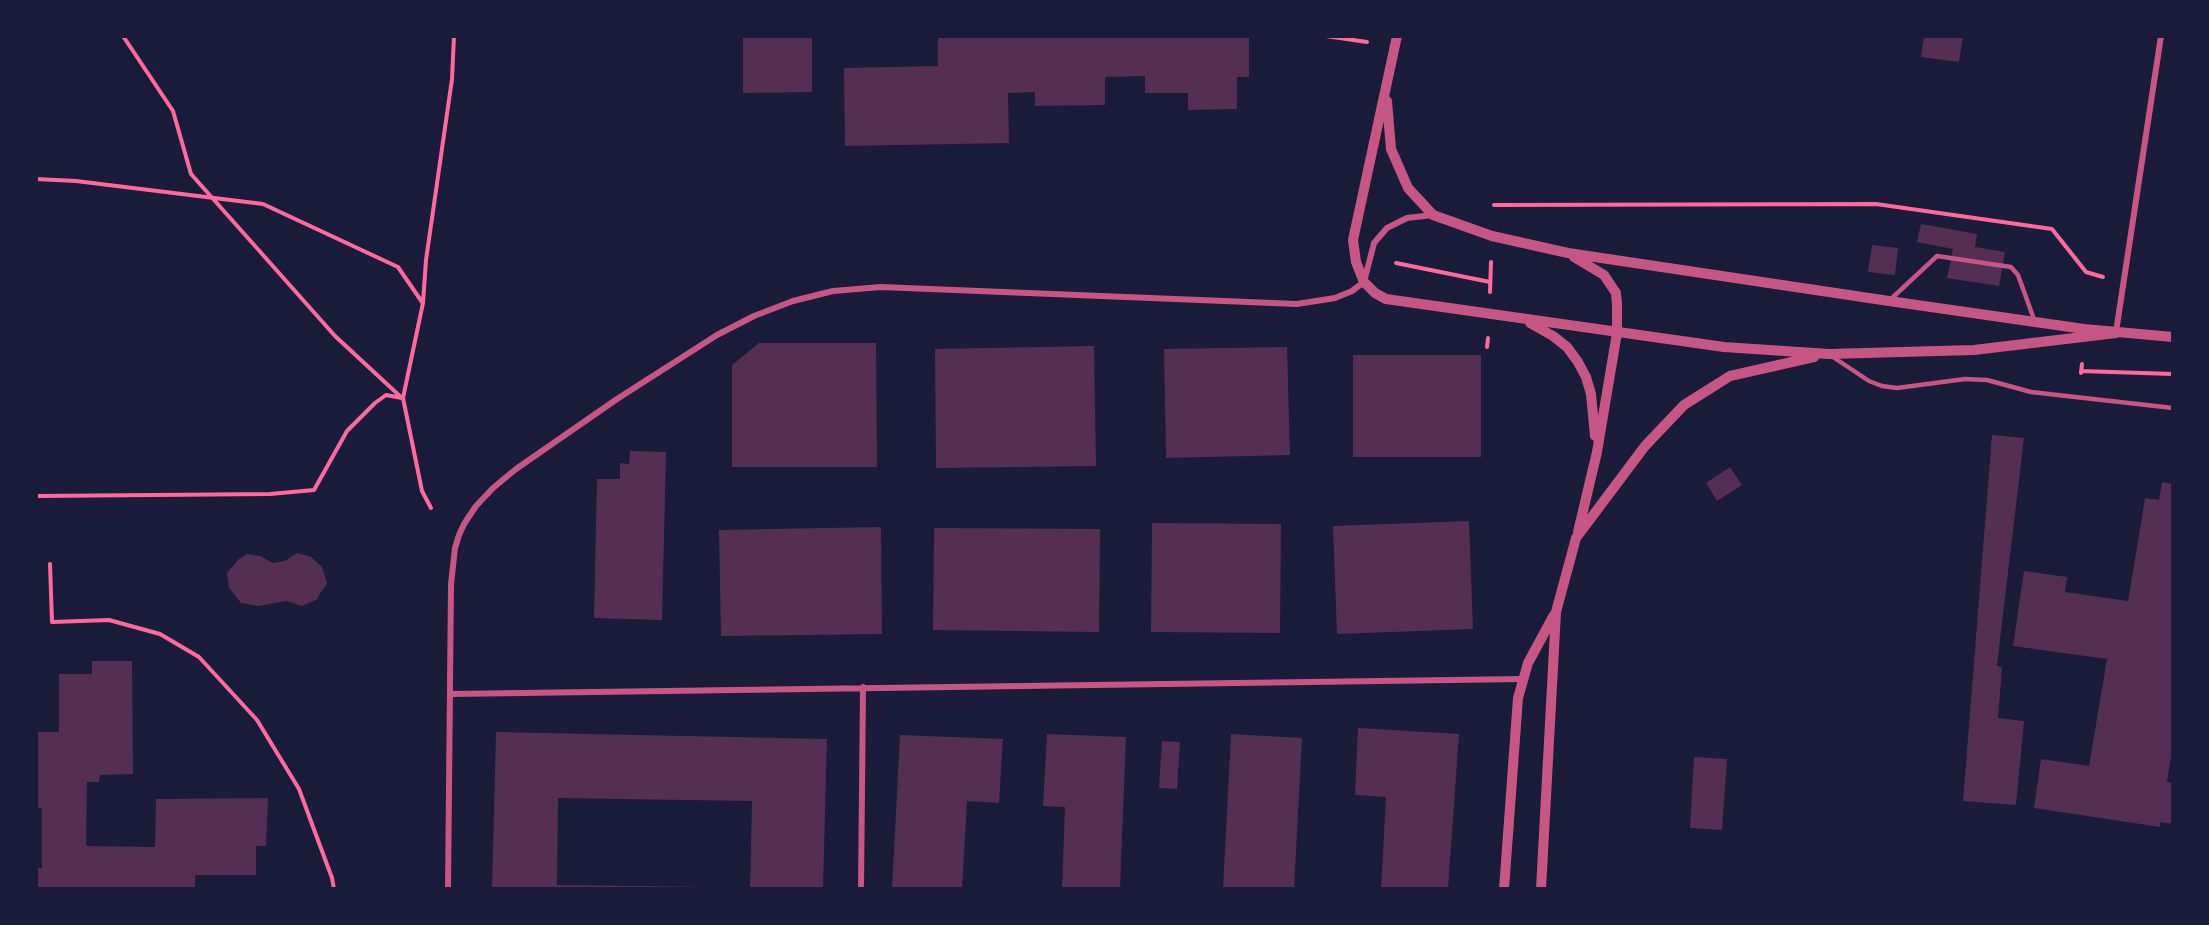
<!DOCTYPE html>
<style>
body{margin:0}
#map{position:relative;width:2209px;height:925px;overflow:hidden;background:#1b1b3a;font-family:Bitter,serif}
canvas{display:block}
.frame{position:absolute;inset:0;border:38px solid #1b1b3a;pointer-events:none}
</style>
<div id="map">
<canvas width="2209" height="925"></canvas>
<div class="frame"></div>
</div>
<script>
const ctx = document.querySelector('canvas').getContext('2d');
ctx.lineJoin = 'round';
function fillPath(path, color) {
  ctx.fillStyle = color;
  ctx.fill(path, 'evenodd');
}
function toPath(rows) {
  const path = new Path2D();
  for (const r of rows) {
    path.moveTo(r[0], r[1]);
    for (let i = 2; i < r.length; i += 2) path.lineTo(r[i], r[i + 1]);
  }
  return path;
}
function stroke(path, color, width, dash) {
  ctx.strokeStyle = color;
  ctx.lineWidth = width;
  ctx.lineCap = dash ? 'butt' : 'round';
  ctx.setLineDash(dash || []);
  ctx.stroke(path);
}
fillPath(toPath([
 [743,36,812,36,812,92,743,93],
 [938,36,1249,36,1249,77,1237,77,1237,109,1188,110,1188,93,1145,93,1145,76,1105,77,1105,105,1035,106,1035,92,1008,93,1009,143,845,146,844,68,938,66],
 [1924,36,1963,36,1959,62,1921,57],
 [1921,224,1977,234,1975,247,2005,252,1999,286,1947,278,1953,249,1917,242],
 [1872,245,1898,248,1895,275,1868,272],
 [759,343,876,343,877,467,732,467,732,365],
 [1094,346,1096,466,936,468,935,349],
 [1287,347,1290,455,1166,458,1164,349],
 [1353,355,1481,355,1481,457,1353,457],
 [1992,435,2024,438,1997,665,2002,668,1998,718,2024,721,2016,805,1963,801],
 [630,451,666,452,662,620,594,618,597,479,620,479,620,463,629,464],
 [1730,467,1742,485,1717,501,1706,483],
 [2162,482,2173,484,2173,744,2167,782,2173,783,2173,824,2160,822,2160,827,2034,808,2041,759,2089,766,2107,659,2013,646,2024,571,2067,577,2065,592,2128,601,2145,498,2159,500],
 [1469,521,1473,629,1337,634,1333,526],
 [1152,523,1281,524,1280,633,1151,632],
 [881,527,882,634,721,636,719,530],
 [934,528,1100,529,1099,632,933,630],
 [297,553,311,557,322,567,327,583,316,600,302,606,287,601,258,606,241,603,229,588,227,573,239,559,247,554,260,556,273,563,285,561],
 [92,661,132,661,133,774,100,775,99,782,87,782,86,846,155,847,156,799,268,798,266,846,256,846,256,875,195,875,195,889,36,889,36,868,42,868,42,808,36,808,36,732,59,732,59,674,92,674],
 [1358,728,1459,734,1448,889,1381,889,1386,797,1355,795],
 [496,732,827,739,823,889,750,889,752,801,558,798,557,885,716,887,716,889,492,889],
 [1047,734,1126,737,1120,889,1062,889,1065,807,1043,806],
 [1231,734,1302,738,1294,889,1223,889],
 [900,735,1003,739,999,803,967,801,962,889,892,889],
 [1162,741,1180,742,1177,789,1159,788],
 [1694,757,1727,759,1722,830,1690,828]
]), '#542f53');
stroke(toPath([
 [123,36,173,111,191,174,335,336,402,398],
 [1326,36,1367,42],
 [36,179,76,181,263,204,398,267,422,302],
 [1494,205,1876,204,2052,229,2086,272,2103,277],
 [1396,263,1490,282],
 [1490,292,1491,262],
 [1487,347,1488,338],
 [2081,371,2173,374],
 [2081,373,2082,364],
 [36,496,270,494,314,490,347,431,375,403,386,395,402,398],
 [431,508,422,491,403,398,423,303,426,260,452,79,454,36],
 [50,564,52,622,109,620,160,634,199,657,257,720,299,789,332,878,334,889]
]), '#ff6b9d', 4);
stroke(toPath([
 [1891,299,1937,256,2011,267,2018,275,2035,322],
 [1833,357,1869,381,1882,386,1897,388,1965,379,1987,380,2031,392,2173,408]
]), '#c65784', 4.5);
stroke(toPath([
 [2116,332,2161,36],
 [450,694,1523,679],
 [448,889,451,584,455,548,459,535,464,524,476,506,493,488,516,469,617,399,717,335,754,316,793,301,833,291,881,287,1297,304,1335,298,1352,291,1364,282,1374,243,1387,228,1407,218,1433,215],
 [861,889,863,687]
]), '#c65784', 6);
stroke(toPath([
 [1397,36,1353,240,1356,262,1364,282,1375,293,1386,299,1724,347,1829,354,1974,350,2116,333],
 [1387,101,1391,149,1408,188,1433,215,1492,236,1568,253,1889,301,2084,329,2173,337],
 [1574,257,1604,275,1616,293,1617,304,1617,333,1597,452,1578,532],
 [1530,323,1553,336,1567,347,1578,362,1586,377,1591,394,1595,436],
 [1504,889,1518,698,1528,663,1554,615],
 [1541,889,1556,612,1576,538,1645,446,1684,405,1730,376,1814,357]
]), '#c65784', 10);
</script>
